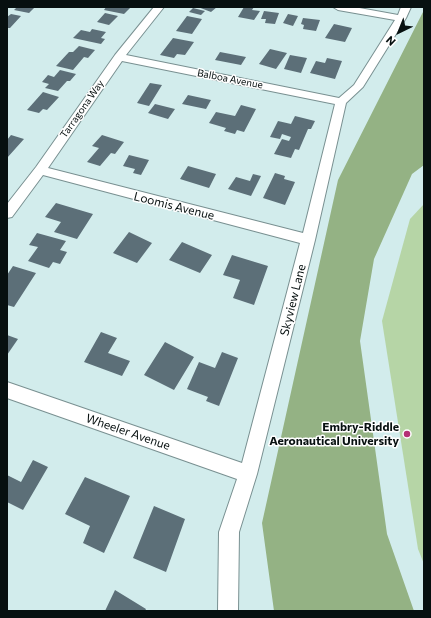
<!DOCTYPE html>
<style>
body{margin:0}
#map{position:relative;width:431px;height:618px;overflow:hidden;background:#d2ecec;font-family:Commissioner,sans-serif}
canvas{display:block}
.frame{position:absolute;inset:0;border:8px solid #071010;pointer-events:none}
.north{position:absolute;left:379px;top:12px;width:40px;height:40px;-webkit-text-stroke:3px #fff;paint-order:stroke;rotate:223deg;font-size:11px;font-weight:700;line-height:16px;text-align:center;color:#071010}
.north::after{content:'';display:block;margin:auto;width:14px;height:18px;background:#071010;clip-path:polygon(50% 0,100% 100%,50% 72%,0 100%)}
</style>
<div id="map">
<canvas width="431" height="618"></canvas>
<div class="frame"></div>
<div class="north">N</div>
</div>
<script>
const ctx = document.querySelector('canvas').getContext('2d');
ctx.lineJoin = 'round';
function fillPath(path, color) {
  ctx.fillStyle = color;
  ctx.fill(path, 'evenodd');
}
function toPath(rows) {
  const path = new Path2D();
  for (const r of rows) {
    path.moveTo(r[0], r[1]);
    for (let i = 2; i < r.length; i += 2) path.lineTo(r[i], r[i + 1]);
  }
  return path;
}
function stroke(path, color, width, dash) {
  ctx.strokeStyle = color;
  ctx.lineWidth = width;
  ctx.lineCap = dash ? 'butt' : 'round';
  ctx.setLineDash(dash || []);
  ctx.stroke(path);
}
function drawText(font, color, halo, rows, align = 'center') {
  ctx.font = font + ' Commissioner,sans-serif';
  ctx.lineWidth = 3;
  ctx.setLineDash([]);
  ctx.textBaseline = 'middle';
  ctx.strokeStyle = halo;
  ctx.fillStyle = color;
  for (const [text, x, y, turn = 0] of rows) {
    ctx.save();
    ctx.translate(x, y);
    ctx.rotate((+turn || 0) * Math.PI / 180);
    ctx.textAlign = isNaN(turn) ? turn : align;
    if (halo) ctx.strokeText(text, 0, 0);
    ctx.fillText(text, 0, 0);
    ctx.restore();
  }
}
fillPath(toPath([
 [424,204,424,564,418,549,382,321,410,219]
]), '#b6d5a6');
fillPath(toPath([
 [424,10,424,165,412,174,374,259,360,341,387,534,414,611,274,611,262,523,338,180]
]), '#94b284');
fillPath(toPath([
 [17,7,35,7,29,13,14,10],
 [106,7,131,7,124,14,104,10],
 [198,7,217,7,211,12],
 [244,7,254,7,252,10,260,11,254,20,238,17],
 [193,8,205,11,201,15,189,12],
 [264,11,279,13,275,24,265,23,266,19,261,19],
 [105,13,118,16,109,25,97,22],
 [11,14,21,16,10,28,7,28,7,17],
 [288,14,298,16,293,26,283,23],
 [187,16,202,19,192,34,176,31],
 [303,18,320,20,316,31,303,29,304,25,301,24],
 [334,24,352,28,345,42,325,38],
 [92,29,106,32,101,38,105,39,101,44,73,38,81,30,90,32],
 [173,38,194,42,185,55,177,54,174,58,160,55],
 [79,46,95,50,88,58,84,57,73,70,56,66,69,52,73,52],
 [270,49,287,53,276,69,259,64],
 [220,52,246,57,241,65,215,60],
 [290,55,307,58,301,73,284,69],
 [327,58,342,61,335,79,310,73,316,61,325,63],
 [60,70,76,74,70,81,67,81,58,91,45,88,49,84,42,82,48,75,54,77],
 [150,83,162,85,149,106,137,103],
 [43,92,59,97,47,110,43,109,39,113,27,110],
 [188,95,211,100,206,109,182,104],
 [155,104,175,109,168,119,148,113],
 [241,105,256,109,244,132,237,130,235,134,224,131,226,128,209,123,216,112,235,116],
 [295,116,315,121,311,129,308,129,299,150,295,149,291,158,274,154,282,139,289,141,291,137,282,134,280,139,270,137,278,121,291,124],
 [11,135,24,139,7,158,7,140],
 [102,135,124,142,115,154,111,153,100,166,87,162,99,148,92,146],
 [129,155,149,160,141,175,133,173,135,169,123,166],
 [188,166,216,174,209,188,180,179],
 [275,173,285,176,284,179,295,182,285,205,263,198],
 [253,174,261,176,251,196,228,189,236,177,250,181],
 [56,203,93,214,77,239,54,232,61,222,45,217],
 [129,232,152,243,137,263,113,253],
 [37,233,66,241,60,250,67,252,60,264,53,262,49,268,28,261,38,247,29,245],
 [182,242,212,255,200,273,169,260],
 [232,255,268,266,254,305,233,298,240,280,223,275],
 [13,266,36,273,14,307,7,305,7,275],
 [101,332,117,338,108,353,130,361,122,376,84,362],
 [7,335,18,339,7,355],
 [165,342,194,357,174,390,144,375],
 [222,352,238,358,219,406,206,401,208,397,187,389,199,362,215,368],
 [33,460,48,467,23,510,7,502,7,475,21,482],
 [85,477,130,496,104,553,83,543,90,526,65,514],
 [154,506,185,519,166,572,133,558],
 [115,590,146,609,145,611,105,611]
]), '#5c6f78');
const minor = toPath([
 [154,7,164,7,126,55,339,98,354,85,395,20,338,10,333,7,354,7,398,15,401,7,411,7,406,18,363,87,346,103,315,240,257,474,239,532,238,611,218,611,219,532,237,479,7,398,7,382,242,463,300,243,43,175,12,217,7,218,7,204,36,167,115,55,154,7],
 [122,61,335,104,303,233,48,168,122,61]
]);
stroke(minor, '#799091', 2);
fillPath(minor, '#fff');
for (const [x, y, r, color] of [
 [407,434,4,"#b53075"]
]) {
  const dot = new Path2D();
  dot.arc(x, y, r, 0, 2 * Math.PI);
  ctx.fillStyle = color;
  ctx.fill(dot);
  stroke(dot, '#fff', 1.5);
}
drawText('10px', '#071010', '#fff', [
 ["Balboa Avenue",230,79,11],
 ["Tarragona Way",82,109,-55]
]);
drawText('12px', '#071010', '#fff', [
 ["Loomis Avenue",174,206,14],
 ["Skyview Lane",293,300,-76],
 ["Wheeler Avenue",128,432,19]
]);
drawText('bold 12px', '#071010', '#fff', [
 ["Embry-Riddle",399,427],
 ["Aeronautical University",399,441]
], 'right');
</script>
